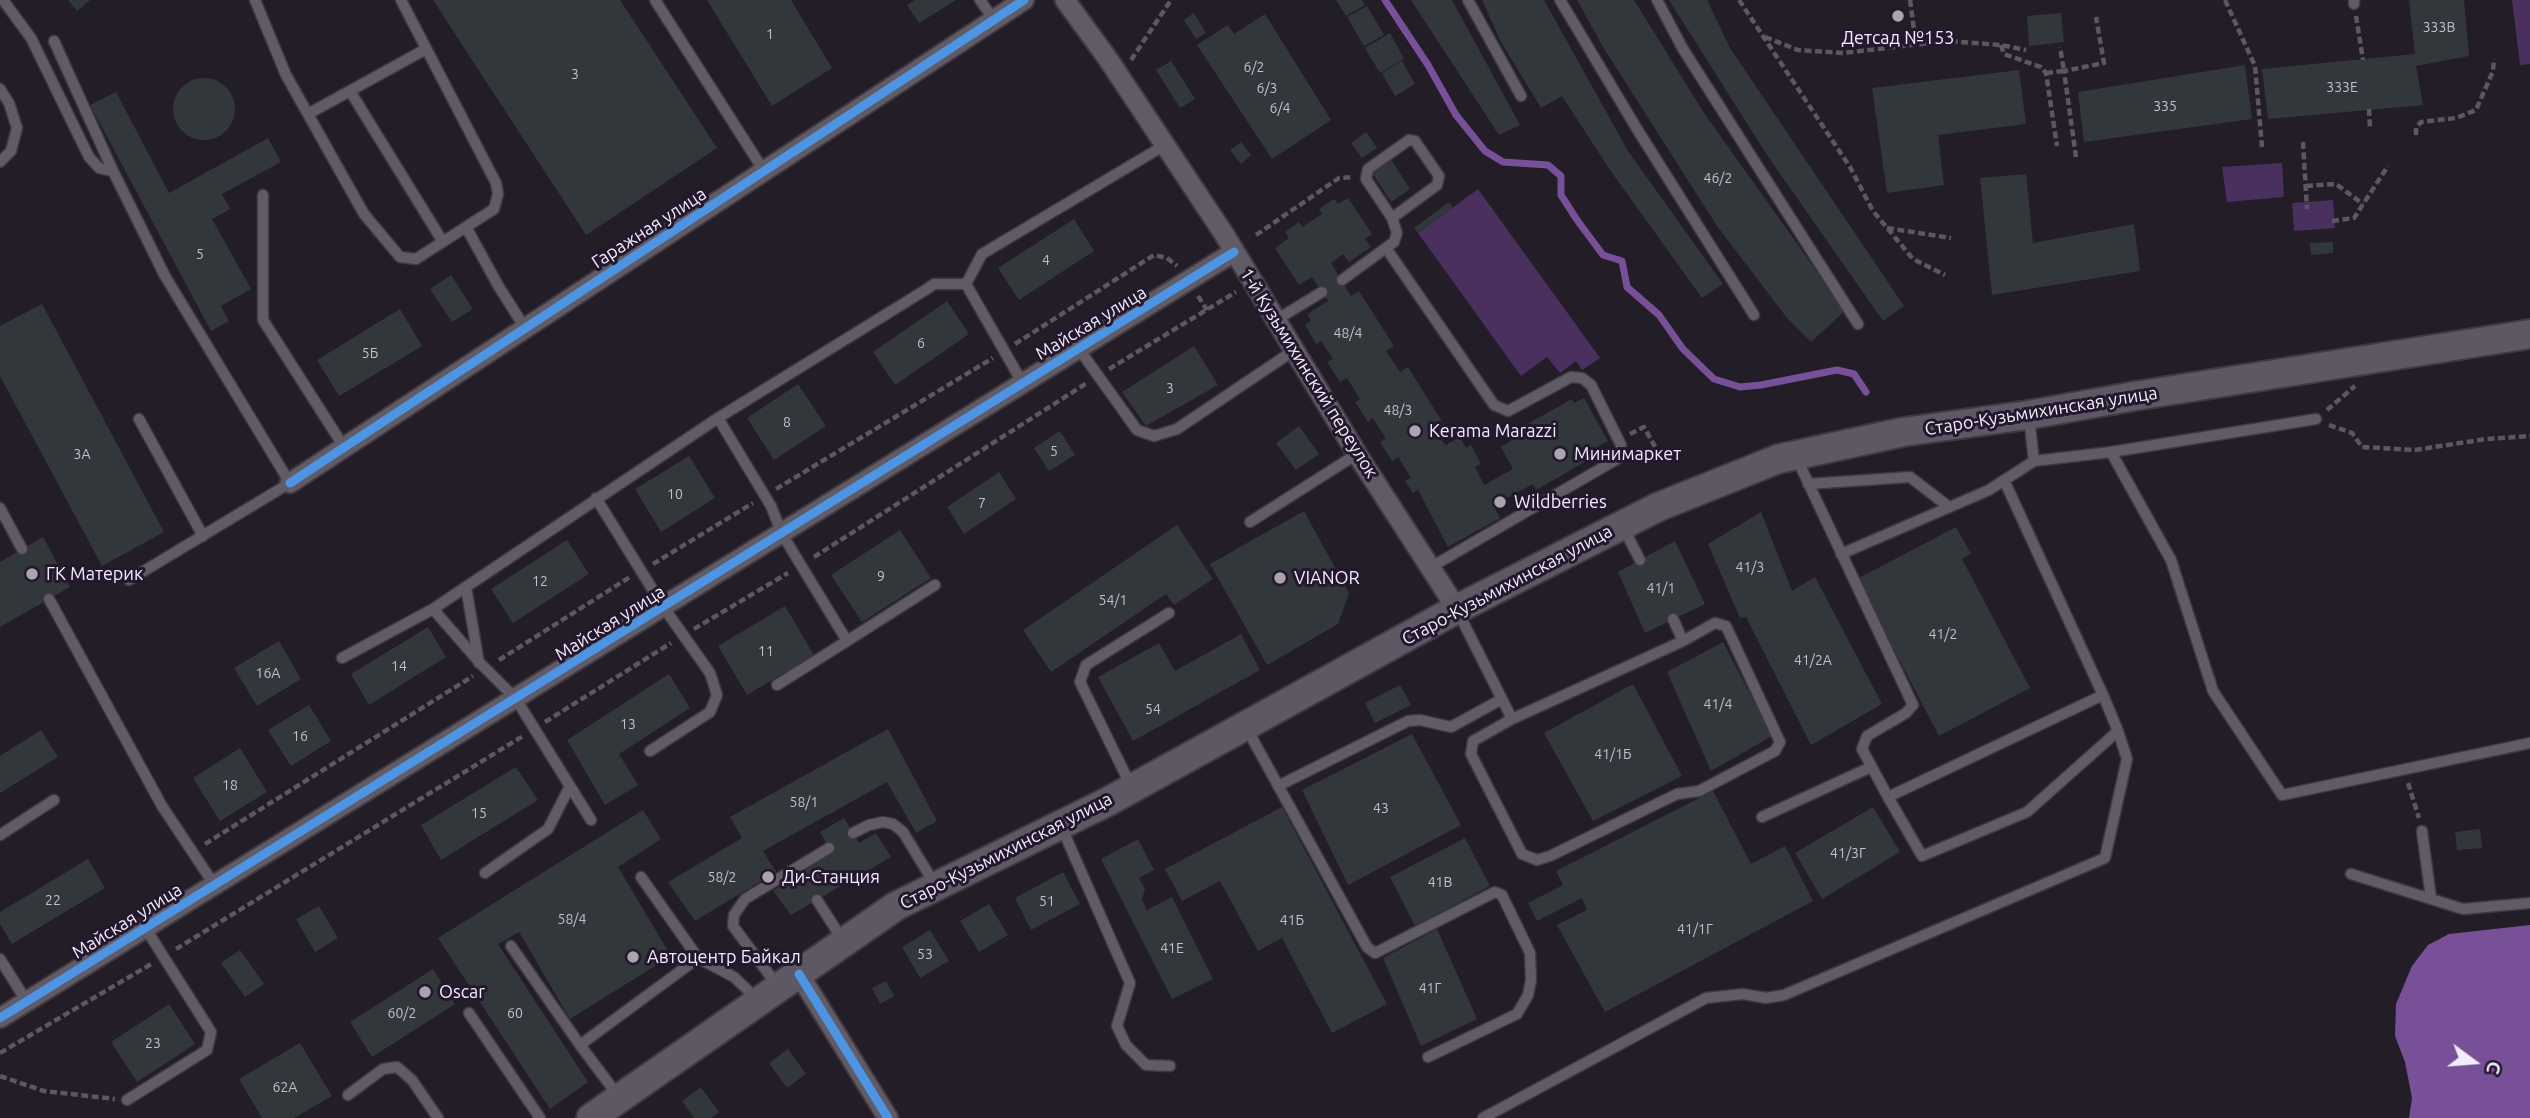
<!DOCTYPE html>
<meta charset="utf-8">
<style>
body{margin:0}
#map{position:relative;width:2530px;height:1118px;overflow:hidden;background:#231d28;font-family:Ubuntu,sans-serif}
canvas{display:block}
.north{position:absolute;left:2439px;top:1027px;width:70px;height:70px;-webkit-text-stroke:5px #23182d;paint-order:stroke;rotate:106deg;font-size:19px;font-weight:700;line-height:28px;text-align:center;color:#f3ecfb}
.north::after{content:'';display:block;margin:auto;width:24px;height:32px;background:#f3ecfb;clip-path:polygon(50% 0,100% 100%,50% 72%,0 100%)}
</style>
<div id="map">
<canvas width="2530" height="1118"></canvas>
<div class="north">С</div>
</div>
<script>
const ctx = document.querySelector('canvas').getContext('2d');
ctx.lineJoin = 'round';
function fillPath(path, color) {
  ctx.fillStyle = color;
  ctx.fill(path, 'evenodd');
}
function toPath(rows) {
  const path = new Path2D();
  for (const r of rows) {
    if (r.length === 3) {
      path.moveTo(r[0] + r[2], r[1]);
      path.arc(r[0], r[1], r[2], 0, 2 * Math.PI);
      continue;
    }
    path.moveTo(r[0], r[1]);
    for (let i = 2; i < r.length; i += 2) path.lineTo(r[i], r[i + 1]);
  }
  return path;
}
function stroke(path, color, width, dash) {
  ctx.strokeStyle = color;
  ctx.lineWidth = width;
  ctx.lineCap = dash ? 'butt' : 'round';
  ctx.setLineDash(dash || []);
  ctx.stroke(path);
}
function drawText(font, color, halo, rows, align = 'center') {
  ctx.font = font + ' Ubuntu,sans-serif';
  ctx.lineWidth = 6;
  ctx.setLineDash([]);
  ctx.textBaseline = 'middle';
  ctx.strokeStyle = halo;
  ctx.fillStyle = color;
  for (const [text, x, y, turn = 0] of rows) {
    ctx.save();
    ctx.translate(x, y);
    ctx.rotate((+turn || 0) * Math.PI / 180);
    ctx.textAlign = isNaN(turn) ? turn : align;
    if (halo) ctx.strokeText(text, 0, 0);
    ctx.fillText(text, 0, 0);
    ctx.restore();
  }
}
fillPath(toPath([
 [2512,0,2530,0,2530,64,2520,65],
 [2282,163,2284,197,2227,202,2222,167],
 [1478,189,1600,358,1582,370,1576,361,1560,373,1547,357,1521,376,1418,233],
 [2333,200,2335,228,2294,231,2292,203]
]), '#49305f');
fillPath(toPath([
 [2530,925,2530,1118,2409,1118,2412,1098,2405,1062,2395,1036,2396,1004,2412,966,2428,945,2449,934]
]), '#775098');
stroke(toPath([
 [1385,0,1428,65,1456,115,1485,151,1503,162,1548,165,1561,176,1561,195,1577,220,1603,255,1622,261,1627,287,1659,315,1683,349,1714,379,1740,387,1761,385,1837,370,1854,374,1866,392]
]), '#775098', 7);
fillPath(toPath([
 [68,0,90,0,77,11],
 [433,0,620,0,717,148,586,235],
 [707,0,791,0,832,68,772,106],
 [915,0,956,0,919,23,907,5],
 [1336,0,1362,0,1365,5,1346,16],
 [1411,0,1452,0,1520,125,1499,135],
 [1482,0,1544,0,1628,151,1723,284,1702,298,1610,170,1562,96,1541,108,1501,42],
 [1577,0,1634,0,1704,113,1845,311,1811,342,1787,318,1717,226,1603,47],
 [1669,0,1707,0,1730,48,1904,306,1883,321,1767,155],
 [2409,0,2464,0,2469,56,2416,66,2423,105,2268,119,2262,69,2415,54],
 [1367,6,1384,35,1364,46,1347,17],
 [1194,13,1206,33,1196,39,1184,20],
 [2061,13,2064,42,2029,46,2027,16],
 [1265,14,1331,120,1272,159,1197,45,1228,25,1234,34],
 [1390,33,1404,59,1380,73,1365,48],
 [1171,61,1195,99,1180,108,1156,70],
 [1402,61,1415,84,1395,96,1382,73],
 [2245,65,2252,119,2084,142,2078,92],
 [2019,70,2026,124,1938,135,1944,185,1887,193,1872,88],
 [204,109,31],
 [116,92,169,193,268,138,281,162,222,194,230,209,212,219,251,289,221,306,229,321,211,331,90,105],
 [1366,132,1377,148,1362,158,1351,143],
 [1241,142,1251,155,1241,164,1230,150],
 [1390,158,1410,189,1391,202,1371,171],
 [2026,174,2033,243,2134,224,2140,271,1992,295,1980,178],
 [1348,198,1372,234,1365,239,1371,247,1349,262,1343,254,1331,263,1351,296,1359,291,1394,346,1386,351,1400,372,1408,367,1446,428,1438,433,1443,442,1446,445,1460,437,1466,448,1471,445,1481,464,1475,467,1484,485,1513,469,1501,447,1511,441,1508,435,1572,399,1574,403,1584,398,1608,441,1598,446,1602,452,1536,490,1533,484,1493,505,1500,518,1448,547,1418,490,1413,493,1405,481,1411,478,1398,457,1392,461,1380,442,1386,439,1373,418,1368,422,1355,402,1360,399,1347,378,1340,382,1327,362,1333,359,1321,341,1316,344,1305,325,1311,321,1307,314,1328,301,1312,277,1299,285,1275,248,1289,238,1285,232,1299,222,1302,227,1322,214,1319,209,1334,199,1338,204],
 [1449,202,1453,207,1418,233,1414,228],
 [1074,219,1094,251,1019,300,998,268],
 [2333,242,2333,253,2311,255,2310,243],
 [451,275,473,309,452,322,430,289],
 [947,301,969,334,895,385,873,352],
 [42,304,164,532,102,566,0,376,0,326],
 [400,309,422,346,339,396,317,360],
 [1194,346,1218,385,1146,426,1122,392],
 [798,384,826,426,774,460,747,418],
 [1299,426,1319,454,1296,470,1276,443],
 [1060,431,1075,455,1049,471,1034,448],
 [689,456,715,498,661,532,635,489],
 [999,472,1016,499,964,534,947,507],
 [1304,511,1349,593,1338,624,1267,665,1210,564],
 [1761,512,1792,591,1815,577,1882,704,1811,745,1746,617,1740,618,1708,544],
 [1177,525,1213,579,1174,605,1166,594,1051,672,1023,630],
 [1956,527,1971,554,1962,559,2030,688,1939,736,1857,579],
 [900,530,931,578,862,622,831,575],
 [43,537,70,587,0,627,0,562],
 [567,540,589,574,513,623,491,589],
 [1675,541,1705,604,1645,633,1618,572],
 [785,606,814,655,747,695,718,646],
 [428,627,446,657,369,705,351,674],
 [1241,634,1260,670,1133,741,1098,677,1159,643,1175,671],
 [279,641,301,679,257,706,234,668],
 [1723,642,1772,736,1711,771,1667,672],
 [669,674,690,708,619,754,638,785,605,805,567,740],
 [1633,684,1682,776,1593,821,1544,733],
 [1400,685,1411,705,1375,723,1365,703],
 [309,705,331,741,291,766,268,730],
 [888,729,937,821,916,833,887,782,763,851,776,872,695,921,668,882,742,838,730,817],
 [41,730,58,757,0,793,0,756],
 [1412,734,1461,825,1348,885,1302,790],
 [240,748,267,792,220,821,193,778],
 [516,767,538,800,441,860,421,825],
 [1713,791,1751,864,1785,846,1813,901,1605,1012,1557,925,1587,910,1582,898,1537,921,1528,903,1563,885,1556,871],
 [1282,807,1387,1004,1332,1033,1282,938,1258,951,1220,881,1182,901,1165,869],
 [1873,807,1900,852,1822,899,1795,853],
 [643,810,661,839,618,867,671,956,570,1019,519,932,498,944,588,1082,550,1109,438,938],
 [844,818,859,843,876,833,891,857,791,915,773,891,832,853,820,832],
 [2480,829,2482,848,2457,850,2455,832],
 [1465,838,1490,886,1415,926,1390,877],
 [1138,839,1154,870,1139,878,1145,889,1142,899,1147,910,1172,897,1213,979,1172,999,1101,859],
 [88,859,105,888,12,944,0,924,0,912],
 [1063,872,1080,904,1031,930,1015,898],
 [989,904,1008,935,979,952,960,921],
 [319,906,338,938,315,952,296,919],
 [1437,929,1477,1019,1421,1046,1383,958],
 [930,930,949,961,920,978,902,947],
 [240,950,264,984,245,997,221,963],
 [433,969,455,1004,372,1057,350,1022],
 [886,981,894,996,880,1004,872,988],
 [169,1004,195,1044,137,1082,111,1042],
 [300,1043,332,1096,294,1118,262,1118,239,1079],
 [788,1049,806,1074,787,1088,769,1063],
 [701,1087,719,1112,711,1118,694,1118,682,1101]
]), '#32373c');
const lane = toPath([
 [3,0,31,38,89,157,99,168,113,171,165,276,290,483,129,580],
 [255,0,286,75,364,214,400,257,416,259,494,209,498,194,496,183,401,0],
 [655,0,764,171],
 [980,0,994,20],
 [1468,0,1521,96],
 [1560,0,1637,129,1754,315],
 [1657,0,1683,49,1858,324],
 [2354,0,2354,4],
 [54,41,113,171],
 [0,89,9,103,17,128,11,151,0,162],
 [350,91,443,242],
 [308,114,426,49],
 [263,195,263,320,344,447],
 [466,227,499,287,525,328],
 [1386,248,1494,405,1508,411,1571,377,1582,378,1591,385,1621,445,1619,458,1431,567],
 [1342,280,1394,242,1397,233,1392,218,1366,179,1368,169,1409,140,1415,141,1439,176,1437,185,1392,218],
 [966,284,1022,382],
 [1276,320,1322,292],
 [1079,349,1137,430,1154,436,1177,429,1293,351],
 [718,418,771,506,782,534,847,641,777,685],
 [139,419,203,536],
 [2111,452,2171,560,2213,691,2282,795,2530,743],
 [1797,459,1913,705,1906,713,1867,736,1862,749,1888,797,2103,695,2004,480],
 [2034,461,2111,452,2316,419],
 [1808,484,1910,477,1949,507],
 [596,498,664,608,710,673,717,695,710,712,650,751],
 [0,508,22,549],
 [1250,522,1357,454],
 [1624,529,1640,560],
 [1841,554,1989,490,2034,461,2029,417],
 [466,587,479,663],
 [49,599,162,806,215,886],
 [1458,612,1512,719,1683,641],
 [847,641,935,585],
 [342,658,433,609],
 [1512,719,1473,741,1471,754,1522,854,1537,860,1550,856,1677,794,1699,791,1775,751,1780,742,1726,626,1715,623,1683,641,1673,619],
 [1247,729,1367,947,1375,953,1495,892,1502,895,1530,953,1531,980,1528,995,1517,1014,1428,1057],
 [1278,786,1408,721,1420,720,1451,727,1502,699],
 [1132,788,1080,682,1086,665,1169,613],
 [1888,797,1922,856,2027,812,2118,731,2103,695],
 [1762,817,1871,767],
 [591,820,516,699,480,663,433,609,718,418,927,289,934,284,966,284,982,254,1165,145],
 [1061,826,1130,983,1117,1026,1126,1045,1146,1065,1170,1066],
 [2422,831,2431,898],
 [853,833,869,825,883,822,893,824,903,832,934,883],
 [0,835,54,800],
 [485,873,548,829,570,786],
 [2351,874,2463,909,2530,903],
 [641,877,698,958],
 [817,900,842,939],
 [511,946,580,1045],
 [0,959,27,1002],
 [777,985,733,926,734,915,745,899,829,848],
 [469,1013,540,1118],
 [348,1095,383,1069,397,1067,412,1080,438,1118],
 [619,1097,580,1045,698,958,734,977,758,1000],
 [127,1100,207,1050,211,1032,146,929],
 [1483,1118,1706,998,1743,994,1766,998,1784,995,2105,858,2127,759,2118,731]
]);
const street = toPath([
 [1065,0,1108,59,1224,234,1357,454,1457,609],
 [290,483,1024,0],
 [799,974,888,1118],
 [0,1018,1234,252]
]);
const secondary = toPath([
 [591,1118,896,906,1109,801,1457,609,1658,507,1778,459,1903,432,2028,415,2135,396,2530,334]
]);
stroke(lane, '#3e3942', 13);
stroke(street, '#3e3942', 23);
stroke(secondary, '#3e3942', 32);
stroke(toPath([
 [1739,0,1850,167,1873,211,1913,259,1945,275],
 [1910,0,1916,44],
 [2225,0,2255,66,2262,147],
 [2356,16,2363,60],
 [1765,37,1798,50,1843,53,1947,41,2001,45,2026,50],
 [2001,45,2004,54,2041,67,2046,73,2057,146],
 [1131,60,1171,0],
 [2046,73,2064,71,2060,47],
 [2369,109,2370,128],
 [2416,135,2416,128,2421,122,2456,118,2476,110,2493,71,2494,59],
 [2303,142,2307,209],
 [2076,157,2064,71,2104,63,2096,17],
 [2306,186,2336,184,2363,204],
 [2332,221,2354,218,2388,166],
 [1887,228,1951,238],
 [1256,235,1339,178,1353,177],
 [1198,296,1207,310],
 [1015,344,1154,255,1167,258,1177,266],
 [1109,369,1236,292],
 [2327,410,2355,386],
 [2329,425,2352,433,2362,447,2415,450,2486,439,2530,436],
 [1630,434,1644,427,1663,461],
 [776,489,993,358],
 [814,557,1087,383],
 [653,564,753,503],
 [694,629,788,573],
 [499,660,630,577],
 [545,722,671,643],
 [2408,783,2419,818],
 [205,844,473,676],
 [176,949,523,736],
 [0,1053,153,963],
 [0,1076,44,1091,115,1099]
]), '#5c5760', 4.5, [7, 3.5]);
stroke(lane, '#605b65', 10);
stroke(street, '#605b65', 19);
stroke(secondary, '#5e5864', 28);
stroke(toPath([
 [290,483,1024,0],
 [799,974,888,1118],
 [0,1018,1234,252]
]), '#4d94e3', 9);
for (const [x, y, r, color] of [
 [1898,16,7,"#aaa4b1"],
 [1415,431,7,"#aaa4b1"],
 [1560,454,7,"#aaa4b1"],
 [1500,502,7,"#aaa4b1"],
 [32,574,7,"#aaa4b1"],
 [1280,578,7,"#aaa4b1"],
 [768,877,7,"#aaa4b1"],
 [633,957,7,"#aaa4b1"],
 [425,992,7,"#aaa4b1"]
]) {
  const dot = new Path2D();
  dot.arc(x, y, r, 0, 2 * Math.PI);
  ctx.fillStyle = color;
  ctx.fill(dot);
  stroke(dot, '#23182d', 2.5);
}
drawText('14px', '#c3bfcb', null, [
 ["333В",2439,27],
 ["1",770,34],
 ["6/2",1254,67],
 ["3",575,74],
 ["333Е",2342,87],
 ["6/3",1267,88],
 ["335",2165,106],
 ["6/4",1280,108],
 ["46/2",1718,178],
 ["5",200,254],
 ["4",1046,260],
 ["48/4",1348,333],
 ["6",921,343],
 ["5Б",370,353],
 ["3",1170,388],
 ["48/3",1398,410],
 ["8",787,422],
 ["5",1054,451],
 ["3А",82,454],
 ["10",675,494],
 ["7",982,503],
 ["41/3",1750,567],
 ["9",881,576],
 ["12",540,581],
 ["41/1",1661,588],
 ["54/1",1113,600],
 ["41/2",1943,634],
 ["11",766,651],
 ["41/2А",1813,660],
 ["14",399,666],
 ["16А",268,673],
 ["41/4",1718,704],
 ["54",1153,709],
 ["13",628,724],
 ["16",300,736],
 ["41/1Б",1613,754],
 ["18",230,785],
 ["58/1",804,802],
 ["43",1381,808],
 ["15",479,813],
 ["41/3Г",1848,853],
 ["58/2",722,877],
 ["41В",1440,882],
 ["22",53,900],
 ["51",1047,901],
 ["58/4",572,919],
 ["41Б",1292,920],
 ["41/1Г",1695,929],
 ["41Е",1172,948],
 ["53",925,954],
 ["41Г",1430,988],
 ["60/2",402,1013],
 ["60",515,1013],
 ["23",153,1043],
 ["62А",285,1087]
]);
drawText('18px', '#f3ecfb', '#23182d', [
 ["Детсад №153",1898,38,"center"],
 ["Kerama Marazzi",1429,431],
 ["Минимаркет",1574,454],
 ["Wildberries",1514,502],
 ["ГК Материк",46,574],
 ["VIANOR",1294,578],
 ["Ди-Станция",782,877],
 ["Автоцентр Байкал",647,957],
 ["Oscar",439,992]
], 'left');
drawText('18px', '#f3ecfb', '#23182d', [
 ["Гаражная улица",649,228,-33],
 ["Майская улица",1091,323,-31],
 ["1-й Кузьмихинский переулок",1309,373,58],
 ["Старо-Кузьмихинская улица",2041,411,-9],
 ["Старо-Кузьмихинская улица",1507,585,-28],
 ["Майская улица",610,623,-32],
 ["Старо-Кузьмихинская улица",1006,851,-27],
 ["Майская улица",127,921,-32]
]);
</script>
